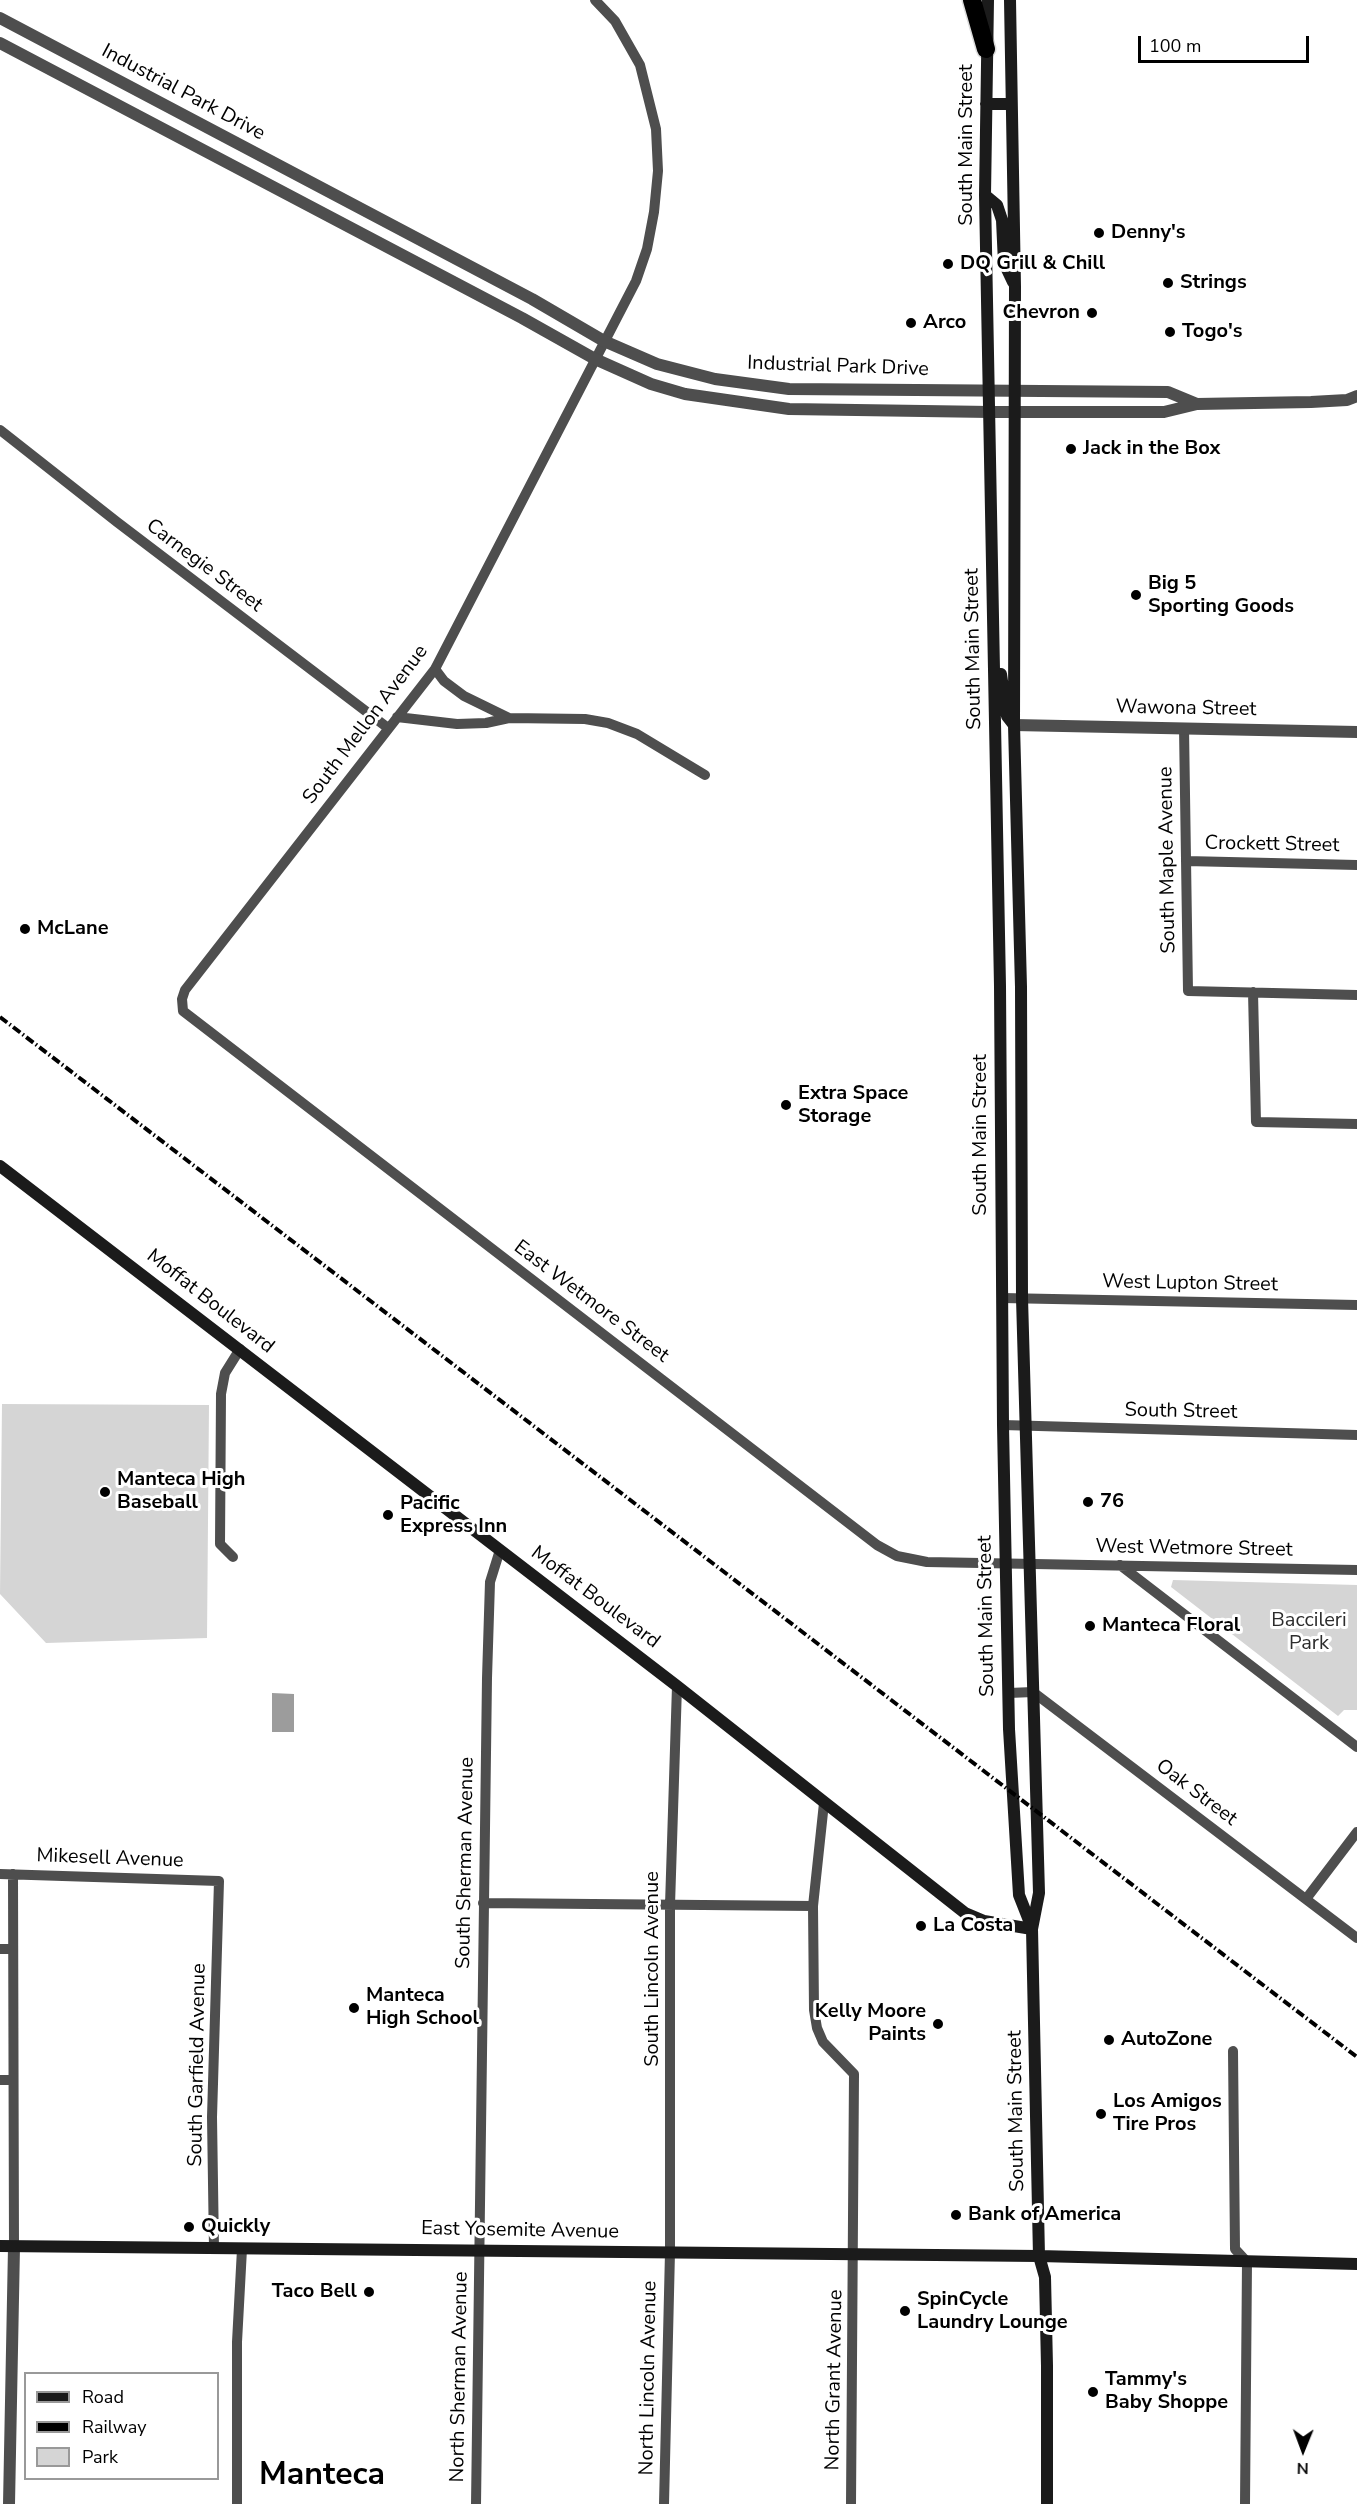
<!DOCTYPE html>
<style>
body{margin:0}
#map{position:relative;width:1357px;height:2504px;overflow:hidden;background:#fff;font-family:"Nunito Sans",sans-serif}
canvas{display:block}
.legend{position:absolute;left:24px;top:2372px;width:195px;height:108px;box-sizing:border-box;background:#fff;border:2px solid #999;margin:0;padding:8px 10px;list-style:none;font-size:18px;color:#000}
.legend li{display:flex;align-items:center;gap:12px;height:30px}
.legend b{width:30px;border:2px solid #999}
.north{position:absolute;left:1273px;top:2420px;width:60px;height:60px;-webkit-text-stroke:4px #fff;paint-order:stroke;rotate:181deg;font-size:16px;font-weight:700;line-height:24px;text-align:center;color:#000}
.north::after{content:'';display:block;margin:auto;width:21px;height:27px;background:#000;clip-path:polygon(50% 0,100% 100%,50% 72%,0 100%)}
.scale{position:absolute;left:1138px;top:36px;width:171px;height:27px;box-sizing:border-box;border:3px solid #000;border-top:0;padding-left:8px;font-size:18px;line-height:21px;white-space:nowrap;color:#000;-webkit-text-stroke:4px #fff;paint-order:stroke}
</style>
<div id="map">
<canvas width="1357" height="2504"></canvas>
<ul class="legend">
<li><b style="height:8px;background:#1b1b1b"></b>Road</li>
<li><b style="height:8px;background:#000"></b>Railway</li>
<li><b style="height:16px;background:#d5d5d5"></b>Park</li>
</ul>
<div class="north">N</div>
<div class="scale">100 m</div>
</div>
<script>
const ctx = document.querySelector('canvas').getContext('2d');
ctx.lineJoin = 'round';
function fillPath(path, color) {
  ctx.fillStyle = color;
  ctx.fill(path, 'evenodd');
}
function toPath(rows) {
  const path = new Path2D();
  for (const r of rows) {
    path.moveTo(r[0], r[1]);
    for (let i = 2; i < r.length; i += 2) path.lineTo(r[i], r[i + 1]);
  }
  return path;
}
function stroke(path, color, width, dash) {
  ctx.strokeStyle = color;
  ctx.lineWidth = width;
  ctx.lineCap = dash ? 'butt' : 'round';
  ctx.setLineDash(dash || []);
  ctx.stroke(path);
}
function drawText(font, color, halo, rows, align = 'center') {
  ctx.font = font + ' "Nunito Sans",sans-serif';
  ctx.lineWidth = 6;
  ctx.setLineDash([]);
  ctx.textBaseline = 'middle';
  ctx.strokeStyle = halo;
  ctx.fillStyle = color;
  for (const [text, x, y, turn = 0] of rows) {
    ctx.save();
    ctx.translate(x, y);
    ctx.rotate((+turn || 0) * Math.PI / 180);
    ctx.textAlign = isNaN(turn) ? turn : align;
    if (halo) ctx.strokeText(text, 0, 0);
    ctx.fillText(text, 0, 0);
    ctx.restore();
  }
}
fillPath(toPath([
 [2,1404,209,1405,207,1638,46,1643,0,1594],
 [1173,1580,1357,1585,1357,1710,1344,1710,1338,1716,1171,1587]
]), '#d5d5d5');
fillPath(toPath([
 [272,1693,294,1694,294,1732,272,1732]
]), '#9c9c9c');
const motorway = toPath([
 [972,0,986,49]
]);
stroke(motorway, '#dbdbdb', 21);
stroke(toPath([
 [595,0,615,21,640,65,656,129,658,171,654,212,647,249,636,281,435,669,185,990,182,999,183,1011,877,1545,897,1556,927,1562,1357,1570],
 [0,430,117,522,388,728],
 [435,669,444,681,464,696,509,718,585,719,608,723,637,734,705,775],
 [397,717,457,724,486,723,509,718],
 [1184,728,1188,991,1357,995],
 [1186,861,1357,865],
 [1253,992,1256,1122,1357,1124],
 [1002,1298,1357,1305],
 [1003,1425,1357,1435],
 [233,1557,220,1544,221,1394,225,1373,240,1349],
 [1120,1565,1357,1747],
 [1009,1693,1033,1692,1357,1938],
 [824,1803,813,1906,814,2010,817,2028,823,2042,854,2074,851,2504],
 [0,1874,219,1881,212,2117,214,2249],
 [13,1874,14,2247],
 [1306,1899,1357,1832],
 [483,1903,813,1906],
 [0,1949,13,1949],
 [1233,2051,1235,2249,1247,2262,1245,2504],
 [0,2080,13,2080],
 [237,2504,237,2342,242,2249],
 [476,2504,487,1678,490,1582,500,1550],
 [664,2504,670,2252,670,1905,677,1686]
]), '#4e4e4e', 10);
stroke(toPath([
 [0,18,532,299,604,341,657,364,715,379,789,389,1168,392,1197,404],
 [0,43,522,318,595,359,651,384,685,394,789,409,990,412,1164,412,1197,404,1311,402,1347,400,1357,396],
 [1014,725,1357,732],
 [9,2504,14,2247]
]), '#4e4e4e', 12);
stroke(toPath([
 [988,0,985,195,1000,986,1003,1425,1009,1729,1019,1895,1032,1928],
 [1010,0,1015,286,1014,725,1021,987,1022,1298,1039,1893,1032,1929,1039,2256,1045,2277,1047,2366,1047,2504],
 [986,104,1011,104],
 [985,195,997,205,1002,220,1004,263,1013,282],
 [1001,674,1007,716,1014,725],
 [0,1166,677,1686,965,1913,984,1921,1032,1929],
 [0,2246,1039,2256,1357,2264]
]), '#1b1b1b', 12);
stroke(motorway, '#000', 18);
stroke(toPath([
 [0,1017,1357,2057]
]), '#000', 4, [9, 3, 1.5, 3]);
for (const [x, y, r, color] of [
 [1099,233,6,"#000"],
 [948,264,6,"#000"],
 [1168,283,6,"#000"],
 [1092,313,6,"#000"],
 [911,323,6,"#000"],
 [1170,332,6,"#000"],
 [1071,449,6,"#000"],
 [1136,595,6,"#000"],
 [25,929,6,"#000"],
 [786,1105,6,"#000"],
 [105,1492,6,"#000"],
 [1088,1502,6,"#000"],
 [388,1515,6,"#000"],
 [1090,1626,6,"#000"],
 [921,1926,6,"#000"],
 [354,2008,6,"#000"],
 [938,2024,6,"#000"],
 [1109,2040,6,"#000"],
 [1101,2114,6,"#000"],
 [956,2215,6,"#000"],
 [189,2227,6,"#000"],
 [369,2292,6,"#000"],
 [905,2311,6,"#000"],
 [1093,2392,6,"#000"]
]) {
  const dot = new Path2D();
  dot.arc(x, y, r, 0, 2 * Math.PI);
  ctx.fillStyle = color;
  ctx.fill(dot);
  stroke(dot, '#fff', 2);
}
drawText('20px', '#000', '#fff', [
 ["Industrial Park Drive",183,93,28],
 ["South Main Street",967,145,-90],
 ["Industrial Park Drive",838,367,2],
 ["Carnegie Street",204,566,37],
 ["South Main Street",974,649,-91],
 ["Wawona Street",1186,709,1],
 ["South Mellon Avenue",366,725,-53],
 ["Crockett Street",1272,845,1],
 ["South Maple Avenue",1168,860,-91],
 ["South Main Street",981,1135,-90],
 ["West Lupton Street",1190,1284,1],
 ["Moffat Boulevard",210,1302,38],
 ["East Wetmore Street",591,1302,37],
 ["South Street",1181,1412,1],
 ["West Wetmore Street",1194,1549,1],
 ["Moffat Boulevard",595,1598,37],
 ["South Main Street",987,1616,-91],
 ["Oak Street",1196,1793,37],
 ["Mikesell Avenue",110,1859,2],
 ["South Sherman Avenue",466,1863,-89],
 ["South Lincoln Avenue",653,1969,-90],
 ["South Garfield Avenue",198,2065,-89],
 ["South Main Street",1017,2111,-91],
 ["East Yosemite Avenue",520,2231,1],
 ["North Sherman Avenue",460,2377,-89],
 ["North Lincoln Avenue",649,2378,-89],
 ["North Grant Avenue",835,2380,-89]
]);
drawText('bold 20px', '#000', '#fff', [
 ["Denny's",1111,233],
 ["DQ Grill & Chill",960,264],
 ["Strings",1180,283],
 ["Chevron",1080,313,"right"],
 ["Arco",923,323],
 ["Togo's",1182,332],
 ["Jack in the Box",1083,449],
 ["Big 5",1148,584],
 ["Sporting Goods",1148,607],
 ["McLane",37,929],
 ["Extra Space",798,1094],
 ["Storage",798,1117],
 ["Manteca High",117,1480],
 ["Baseball",117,1503],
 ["76",1100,1502],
 ["Pacific",400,1504],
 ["Express Inn",400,1527],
 ["Manteca Floral",1102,1626],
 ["La Costa",933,1926],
 ["Manteca",366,1996],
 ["High School",366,2019],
 ["Kelly Moore",926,2012,"right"],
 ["Paints",926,2035,"right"],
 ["AutoZone",1121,2040],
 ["Los Amigos",1113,2102],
 ["Tire Pros",1113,2125],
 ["Bank of America",968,2215],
 ["Quickly",201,2227],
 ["Taco Bell",357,2292,"right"],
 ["SpinCycle",917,2300],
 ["Laundry Lounge",917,2323],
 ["Tammy's",1105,2380],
 ["Baby Shoppe",1105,2403]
], 'left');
drawText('20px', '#2c2c2c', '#fff', [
 ["Baccileri",1309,1621],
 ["Park",1309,1644]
]);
drawText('bold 32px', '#000', '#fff', [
 ["Manteca",322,2476]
]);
</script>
